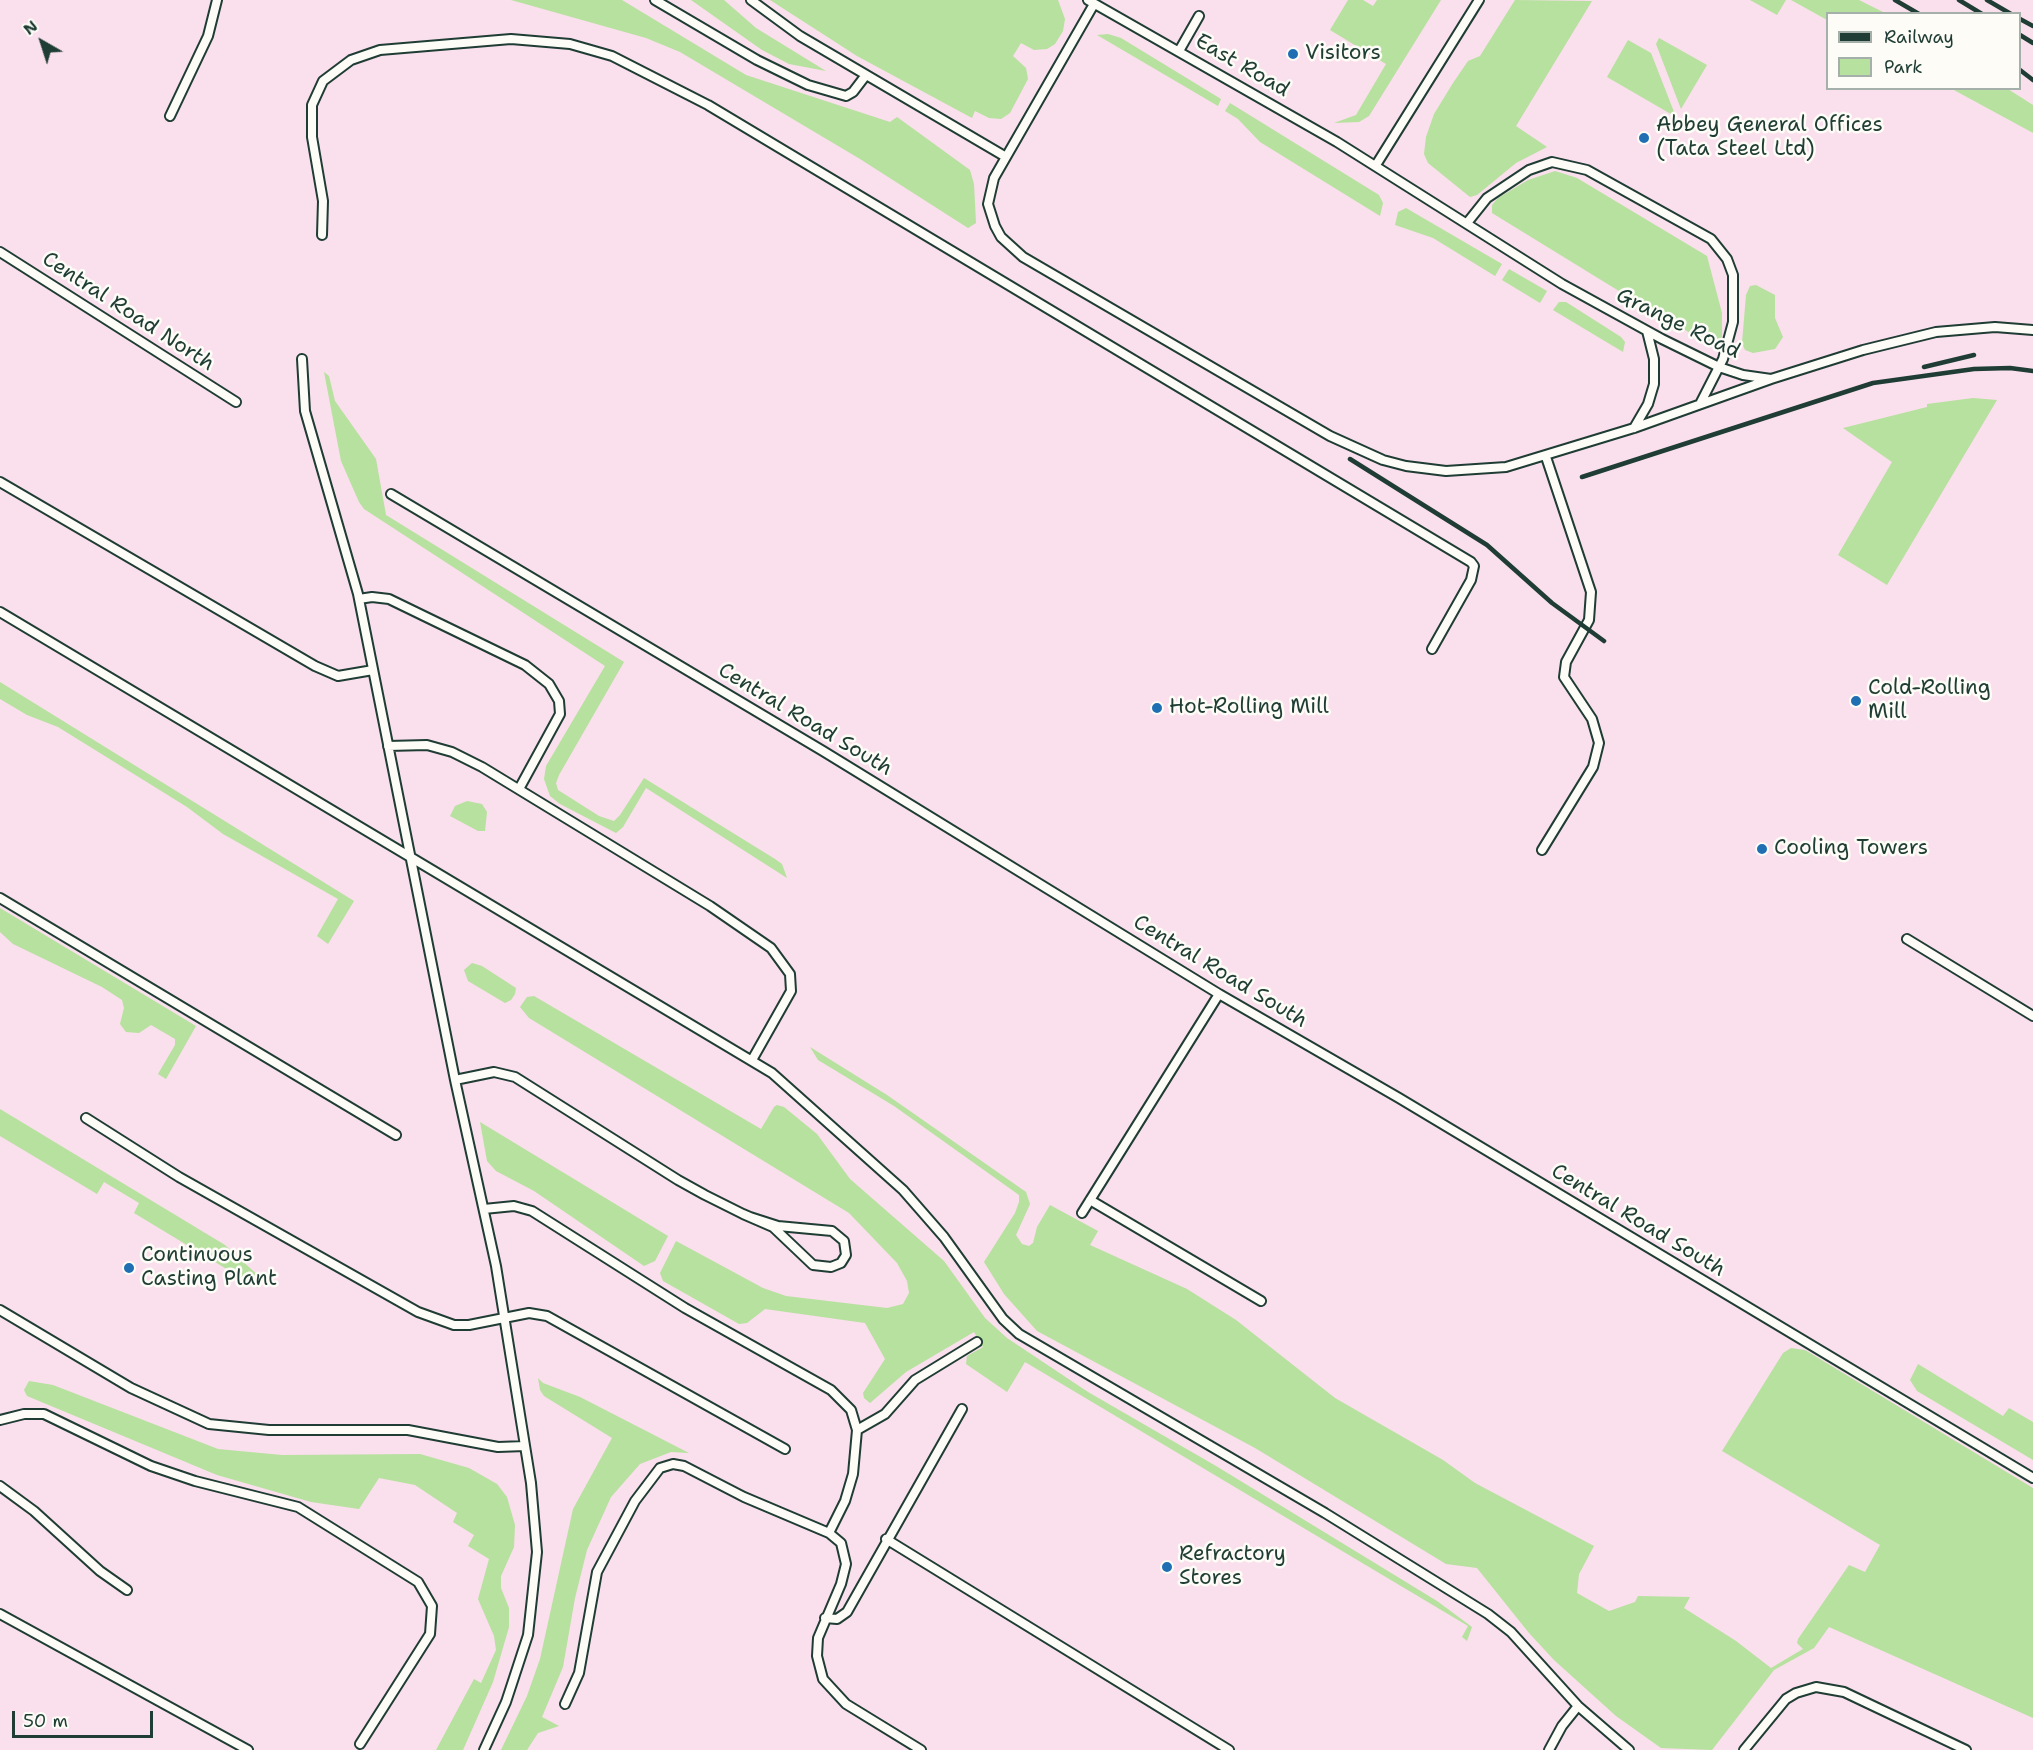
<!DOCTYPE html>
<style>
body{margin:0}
#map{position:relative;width:2033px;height:1750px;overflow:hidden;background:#fbebf0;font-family:"Shantell Sans",sans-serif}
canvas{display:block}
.legend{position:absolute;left:1826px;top:12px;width:195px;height:78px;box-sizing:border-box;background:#fdfcf7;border:2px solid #a4b0a9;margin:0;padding:8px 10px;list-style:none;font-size:18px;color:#1f3d34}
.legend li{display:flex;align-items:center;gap:12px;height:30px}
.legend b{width:30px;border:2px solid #a4b0a9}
.north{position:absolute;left:12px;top:12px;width:60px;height:60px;-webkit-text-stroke:4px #fdfcf7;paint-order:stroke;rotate:321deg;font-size:16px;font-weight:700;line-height:24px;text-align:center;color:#1f3d34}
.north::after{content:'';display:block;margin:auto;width:21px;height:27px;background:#1f3d34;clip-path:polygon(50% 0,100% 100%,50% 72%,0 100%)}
.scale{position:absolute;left:12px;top:1711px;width:141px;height:27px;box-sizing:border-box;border:3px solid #1f3d34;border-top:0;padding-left:8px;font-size:18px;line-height:21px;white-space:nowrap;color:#1f3d34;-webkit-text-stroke:4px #fdfcf7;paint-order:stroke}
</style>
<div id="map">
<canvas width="2033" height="1750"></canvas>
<ul class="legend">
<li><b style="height:8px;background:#1f3d34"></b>Railway</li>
<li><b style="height:16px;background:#b6e19e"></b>Park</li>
</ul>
<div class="north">N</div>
<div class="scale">50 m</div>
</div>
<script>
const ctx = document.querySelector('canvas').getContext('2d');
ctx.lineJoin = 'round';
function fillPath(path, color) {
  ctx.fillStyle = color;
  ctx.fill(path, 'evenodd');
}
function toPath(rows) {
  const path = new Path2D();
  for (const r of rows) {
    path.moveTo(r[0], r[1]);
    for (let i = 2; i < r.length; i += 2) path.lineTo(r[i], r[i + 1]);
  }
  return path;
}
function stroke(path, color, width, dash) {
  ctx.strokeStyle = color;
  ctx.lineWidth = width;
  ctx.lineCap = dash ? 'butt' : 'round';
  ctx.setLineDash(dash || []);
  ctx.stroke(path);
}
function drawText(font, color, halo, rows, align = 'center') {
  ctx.font = font + ' "Shantell Sans",sans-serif';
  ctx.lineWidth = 5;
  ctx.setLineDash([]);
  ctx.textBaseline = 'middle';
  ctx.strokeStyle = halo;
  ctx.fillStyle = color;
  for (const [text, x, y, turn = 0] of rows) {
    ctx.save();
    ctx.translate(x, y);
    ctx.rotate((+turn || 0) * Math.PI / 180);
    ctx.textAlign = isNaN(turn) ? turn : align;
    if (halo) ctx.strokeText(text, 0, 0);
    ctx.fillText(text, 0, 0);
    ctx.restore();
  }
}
fillPath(toPath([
 [0,0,1791,0,1827,20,1828,88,1952,89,2033,133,2033,1750,0,1750],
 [1859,0,2033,0,2033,105,2008,89,2020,88,2020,14,1885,13]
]), '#fadfec');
fillPath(toPath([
 [511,0,622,0,746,75,890,122,897,117,970,170,974,184,976,223,968,228,860,159,680,52,646,38],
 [691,0,724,0,756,28,826,71,789,64,762,50],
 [770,0,1058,0,1065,19,1063,31,1055,44,1047,49,1034,50,1021,43,1013,56,1026,68,1028,79,1010,113,1001,119,989,118,975,111,972,118,857,56],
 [1348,0,1363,0,1373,6,1377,0,1441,0,1369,116,1359,122,1334,123,1356,115,1386,64,1330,30],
 [1515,0,1592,1,1516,126,1547,147,1516,163,1477,195,1470,197,1428,163,1424,154,1426,137,1434,114,1453,83,1468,61,1480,56],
 [1750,0,1786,0,1777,15],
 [1791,0,1859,0,1885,13,1828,14,1827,20],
 [1108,34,1121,38,1221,99,1218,106,1097,35],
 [1659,38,1707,65,1681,109,1656,44],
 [1628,40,1651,53,1676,117,1607,77],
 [1952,89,2008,89,2033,105,2033,133],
 [1230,103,1379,195,1383,203,1380,216,1260,142,1238,119,1225,111],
 [1555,171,1577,178,1707,256,1722,313,1722,337,1719,342,1712,345,1658,315,1492,213,1492,205,1498,198,1528,180],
 [1406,208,1502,264,1495,276,1433,238,1395,225,1398,212],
 [1509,269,1547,291,1540,303,1502,280],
 [1756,285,1775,295,1775,318,1783,337,1775,349,1753,353,1745,350,1742,343,1746,295,1750,286],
 [1559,302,1566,302,1621,337,1625,342,1623,352,1553,310],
 [324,372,329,376,335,401,376,459,386,515,624,662,559,775,556,783,558,790,599,816,614,821,620,815,644,778,775,859,782,864,787,878,646,788,623,827,616,833,560,804,550,796,544,779,546,766,605,666,364,509,359,502,341,461],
 [1973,398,1997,400,1887,585,1838,555,1892,462,1843,428,1927,407,1927,404],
 [0,682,354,901,328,944,317,936,338,899,223,834,187,807,58,727,27,715,0,699],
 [467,801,482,804,487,812,485,831,478,831,450,816,455,806],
 [0,908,196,1026,166,1079,158,1074,175,1045,175,1039,151,1025,139,1033,126,1032,120,1024,124,1008,122,1000,102,987,13,944,0,932],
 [472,963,482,966,516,988,515,994,511,1000,505,1003,468,981,464,970],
 [534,996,761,1129,774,1107,777,1105,784,1107,817,1134,850,1179,944,1261,985,1318,1007,1338,1088,1392,1216,1466,1437,1601,1472,1627,1467,1641,1462,1637,1468,1626,1025,1362,1007,1392,966,1364,967,1356,983,1347,974,1332,906,1372,870,1403,864,1398,863,1393,885,1359,865,1323,765,1309,747,1323,739,1324,663,1281,660,1273,676,1241,763,1288,786,1296,887,1308,903,1304,909,1293,907,1281,897,1263,849,1213,529,1018,520,1007,527,997],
 [810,1047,887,1095,1026,1192,1030,1204,1016,1235,1022,1244,1029,1246,1033,1243,1037,1227,1050,1205,1098,1231,1090,1245,1187,1289,1236,1320,1335,1398,1443,1460,1475,1483,1594,1546,1579,1574,1577,1593,1609,1611,1635,1602,1638,1596,1690,1597,1684,1608,1736,1641,1771,1668,1803,1649,1797,1643,1798,1639,1849,1565,1865,1572,1880,1545,1722,1451,1783,1353,1791,1348,1805,1350,2033,1488,2033,1718,1829,1627,1814,1648,1774,1670,1712,1750,1661,1748,1616,1716,1554,1660,1529,1633,1477,1568,1446,1564,1255,1448,1037,1331,1004,1294,984,1262,1015,1213,1019,1202,1019,1195,894,1106,818,1060],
 [0,1109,225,1245,263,1280,258,1288,134,1213,139,1203,104,1182,97,1194,0,1136],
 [480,1122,668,1236,655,1261,644,1266,534,1191,496,1171,487,1161],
 [1918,1364,2003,1416,2009,1408,2033,1422,2033,1460,1917,1391,1910,1380],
 [538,1378,543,1383,580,1397,689,1453,671,1452,640,1464,611,1497,587,1550,575,1598,563,1667,542,1717,559,1726,538,1733,527,1750,501,1750,527,1696,540,1659,573,1509,612,1438,544,1396,540,1390],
 [29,1381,53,1385,218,1449,282,1455,420,1454,469,1468,497,1484,507,1497,515,1525,514,1547,501,1576,501,1588,509,1608,509,1627,493,1682,463,1750,436,1750,474,1679,481,1683,496,1650,494,1636,478,1599,489,1559,468,1546,474,1535,453,1522,457,1513,415,1485,379,1478,359,1509,311,1502,217,1475,27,1396,24,1390]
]), '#b6e19e');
const lane = toPath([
 [655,0,757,60,808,85,846,96,853,92,866,75],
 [751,0,800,36,1006,157],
 [1088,0,1337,142,1562,284,1662,339,1719,367,1743,375,1771,379,1863,350,1936,332,1995,327,2033,330],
 [1094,4,994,178,988,204,995,226,1001,237,1023,257,1330,436,1383,460,1406,466,1446,471,1506,467,1634,428,1771,379],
 [1179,51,1199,16],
 [170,116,208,36,217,0],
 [1376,165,1479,0],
 [1467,223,1487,198,1529,170,1552,162,1587,170,1711,239,1727,259,1733,275,1733,322,1723,359,1700,404],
 [322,235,323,201,312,137,312,105,323,81,351,60,380,50,511,39,570,44,612,56,708,105,1471,562,1474,566,1471,580,1432,649],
 [0,252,236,402],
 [302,359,305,411,358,594,455,1080,496,1266,531,1483,537,1552,528,1635,506,1702,484,1750],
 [1634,428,1648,404,1654,384,1654,359,1647,331],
 [0,482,315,666,338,676,373,670],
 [391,494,823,751,1219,994,1399,1098,2033,1478],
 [359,599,372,597,389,599,525,665,549,684,559,701,560,714,519,789],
 [0,612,772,1073,903,1190,944,1237,1003,1319,1019,1334,1325,1513,1488,1614,1511,1632,1578,1706,1629,1750],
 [388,746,427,745,452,752,482,767,710,906,771,948,790,974,791,991,752,1060],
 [1542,850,1593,767,1599,743,1592,719,1564,677,1566,662,1589,620,1591,592,1546,457],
 [0,898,396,1135],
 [1907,939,2033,1016],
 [455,1080,494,1072,515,1077,678,1180,705,1195,743,1214,773,1227,813,1265,831,1267,841,1263,846,1255,844,1241,832,1231,778,1226,750,1217],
 [86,1118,179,1177,418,1312,454,1325,469,1325,529,1313,547,1316,785,1449],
 [1090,1200,1261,1301],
 [484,1209,514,1206,532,1211,685,1308,831,1390,851,1410,857,1430],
 [1082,1213,1219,994],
 [0,1310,131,1388,209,1424,269,1430,408,1430,498,1447,525,1446],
 [0,1420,24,1414,44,1414,151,1466,195,1481,298,1507,418,1582,432,1606,430,1634,360,1744],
 [0,1486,34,1511,100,1571,127,1590],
 [886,1539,1229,1750],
 [0,1614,248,1750],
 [825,1618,837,1619,847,1612,962,1409],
 [565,1704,579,1673,597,1572,635,1501,660,1468,673,1464,684,1466,744,1497,829,1533],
 [921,1750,846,1704,823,1679,817,1656,818,1638,841,1584,846,1564,841,1543,829,1533,845,1501,853,1474,857,1430,885,1414,915,1380,977,1342],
 [1549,1750,1562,1726,1578,1706],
 [1744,1750,1786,1699,1796,1693,1816,1687,1844,1692,1966,1750]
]);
stroke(lane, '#1f3d34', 12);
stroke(lane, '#fdfcf7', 8);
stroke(toPath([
 [1895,0,1919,14],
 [1959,0,1982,14],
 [1987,0,2011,14],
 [2020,19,2033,26],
 [2020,35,2033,43],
 [2020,70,2033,80],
 [1924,367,1974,355],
 [1350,459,1487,545,1552,603,1604,641],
 [1582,477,1873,383,1974,369,2010,368,2033,371]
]), '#1f3d34', 4.5);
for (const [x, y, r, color] of [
 [1293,54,6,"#1f6fb2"],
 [1644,138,6,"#1f6fb2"],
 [1856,701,6,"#1f6fb2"],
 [1157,708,6,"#1f6fb2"],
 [1762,849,6,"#1f6fb2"],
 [129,1268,6,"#1f6fb2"],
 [1167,1567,6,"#1f6fb2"]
]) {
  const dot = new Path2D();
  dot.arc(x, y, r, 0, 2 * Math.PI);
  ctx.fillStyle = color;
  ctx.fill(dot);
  stroke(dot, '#fdfcf7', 2);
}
drawText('21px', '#1f3d34', '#fdfcf7', [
 ["Visitors",1305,54],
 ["Abbey General Offices",1656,126],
 ["(Tata Steel Ltd)",1656,150],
 ["Cold-Rolling",1868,689],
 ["Mill",1868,713],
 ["Hot-Rolling Mill",1169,708],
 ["Cooling Towers",1774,849],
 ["Continuous",141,1256],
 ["Casting Plant",141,1280],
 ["Refractory",1179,1555],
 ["Stores",1179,1579]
], 'left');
drawText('21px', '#1f3d34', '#fdfcf7', [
 ["East Road",1242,66,30],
 ["Central Road North",128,312,33],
 ["Grange Road",1678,324,26],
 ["Central Road South",805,720,31],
 ["Central Road South",1220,972,31],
 ["Central Road South",1638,1221,31]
]);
</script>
